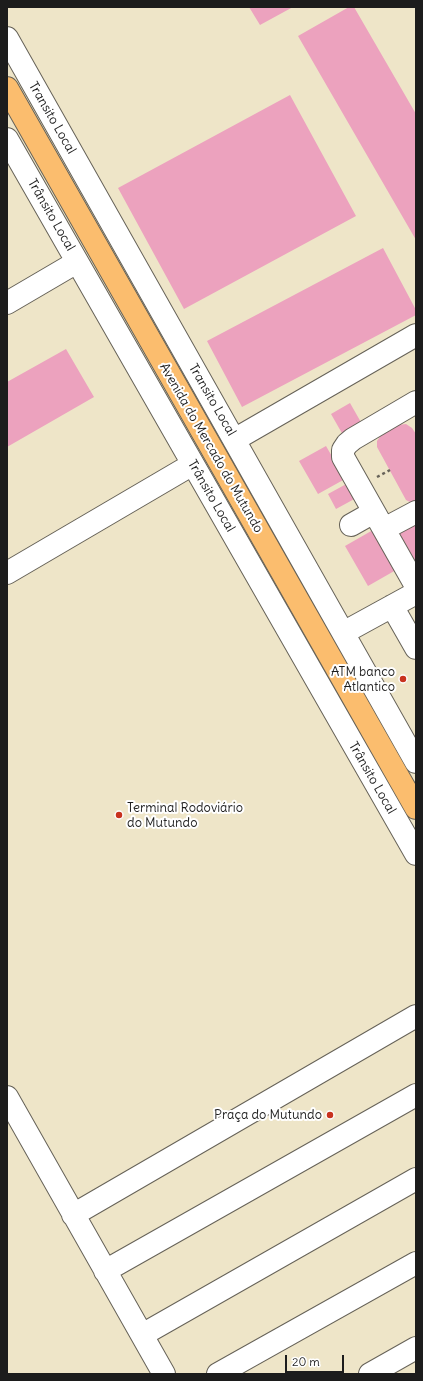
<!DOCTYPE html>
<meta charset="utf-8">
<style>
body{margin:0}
#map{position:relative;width:423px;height:1381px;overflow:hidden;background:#eee5c8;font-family:Delius,sans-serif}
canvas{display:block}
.frame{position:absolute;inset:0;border:8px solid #1c1c1c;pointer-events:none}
.scale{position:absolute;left:285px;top:1355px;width:59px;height:18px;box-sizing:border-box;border:2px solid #1c1c1c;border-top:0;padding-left:5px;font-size:12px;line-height:14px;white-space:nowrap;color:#1c1c1c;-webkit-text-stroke:3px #fff;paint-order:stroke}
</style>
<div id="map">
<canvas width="423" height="1381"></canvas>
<div class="frame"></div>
<div class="scale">20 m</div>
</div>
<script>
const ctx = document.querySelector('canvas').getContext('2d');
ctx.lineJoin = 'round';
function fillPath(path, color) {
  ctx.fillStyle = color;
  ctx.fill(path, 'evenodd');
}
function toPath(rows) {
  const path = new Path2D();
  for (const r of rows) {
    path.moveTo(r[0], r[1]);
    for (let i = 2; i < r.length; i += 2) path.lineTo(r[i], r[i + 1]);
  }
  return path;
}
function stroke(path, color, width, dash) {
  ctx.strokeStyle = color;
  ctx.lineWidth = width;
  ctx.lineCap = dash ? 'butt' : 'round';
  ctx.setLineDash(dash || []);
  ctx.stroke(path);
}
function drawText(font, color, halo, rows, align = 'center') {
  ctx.font = font + ' Delius,sans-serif';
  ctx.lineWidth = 4;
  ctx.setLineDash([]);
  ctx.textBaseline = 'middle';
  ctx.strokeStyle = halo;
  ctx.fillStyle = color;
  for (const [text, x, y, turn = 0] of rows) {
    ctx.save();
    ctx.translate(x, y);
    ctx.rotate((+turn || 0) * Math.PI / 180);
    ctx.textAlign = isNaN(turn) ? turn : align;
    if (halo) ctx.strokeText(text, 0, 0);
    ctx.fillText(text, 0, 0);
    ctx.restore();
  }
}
fillPath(toPath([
 [249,7,293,7,260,25],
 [349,7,354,7,416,114,416,240,298,36],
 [290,95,356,216,184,309,118,188],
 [383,248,416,310,416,315,242,407,207,341],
 [66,349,94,397,7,447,7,382],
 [350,403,362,424,343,435,331,414],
 [406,424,412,428,416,434,416,502,412,503,406,500,377,447,377,441,381,435,398,425],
 [326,446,345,479,318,494,299,461],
 [350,482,358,497,336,509,328,494],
 [416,524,416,563,399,533],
 [373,530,396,570,368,586,345,546]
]), '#eca2be');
const minor = toPath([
 [7,38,416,762],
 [7,139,416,854],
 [7,303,77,262],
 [416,402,353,439,347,444,343,450,343,457,416,586],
 [234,440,416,335],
 [351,525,374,512],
 [384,529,416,512],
 [7,573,193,464],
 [392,606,416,648],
 [343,633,416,593],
 [7,1097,164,1374],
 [73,1215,416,1016],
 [105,1271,416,1095],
 [142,1335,416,1179],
 [218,1374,416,1263],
 [370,1374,416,1348]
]);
const major = toPath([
 [7,88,416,808]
]);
stroke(minor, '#666258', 24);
stroke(major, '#666258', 24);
stroke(toPath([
 [377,477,390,470]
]), '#666258', 2.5, [3, 3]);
stroke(minor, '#fff', 22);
stroke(major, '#fbbd6e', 22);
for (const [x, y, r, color] of [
 [403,679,4,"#c8321e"],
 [119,815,4,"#c8321e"],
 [330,1115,4,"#c8321e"]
]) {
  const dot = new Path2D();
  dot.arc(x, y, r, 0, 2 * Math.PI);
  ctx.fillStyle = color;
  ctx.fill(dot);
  stroke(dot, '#fff', 1.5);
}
drawText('13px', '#1c1c1c', '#fff', [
 ["Transito Local",52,118,60],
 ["Trânsito Local",51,215,60],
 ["Transito Local",212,400,60],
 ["Avenida do Mercado do Mutundo",211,448,60],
 ["Trânsito Local",211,496,60],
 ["Trânsito Local",372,778,60]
]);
drawText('13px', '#1c1c1c', '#fff', [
 ["ATM banco",395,672],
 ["Atlantico",395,687],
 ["Terminal Rodoviário",127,808,"left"],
 ["do Mutundo",127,823,"left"],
 ["Praça do Mutundo",322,1115]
], 'right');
</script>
